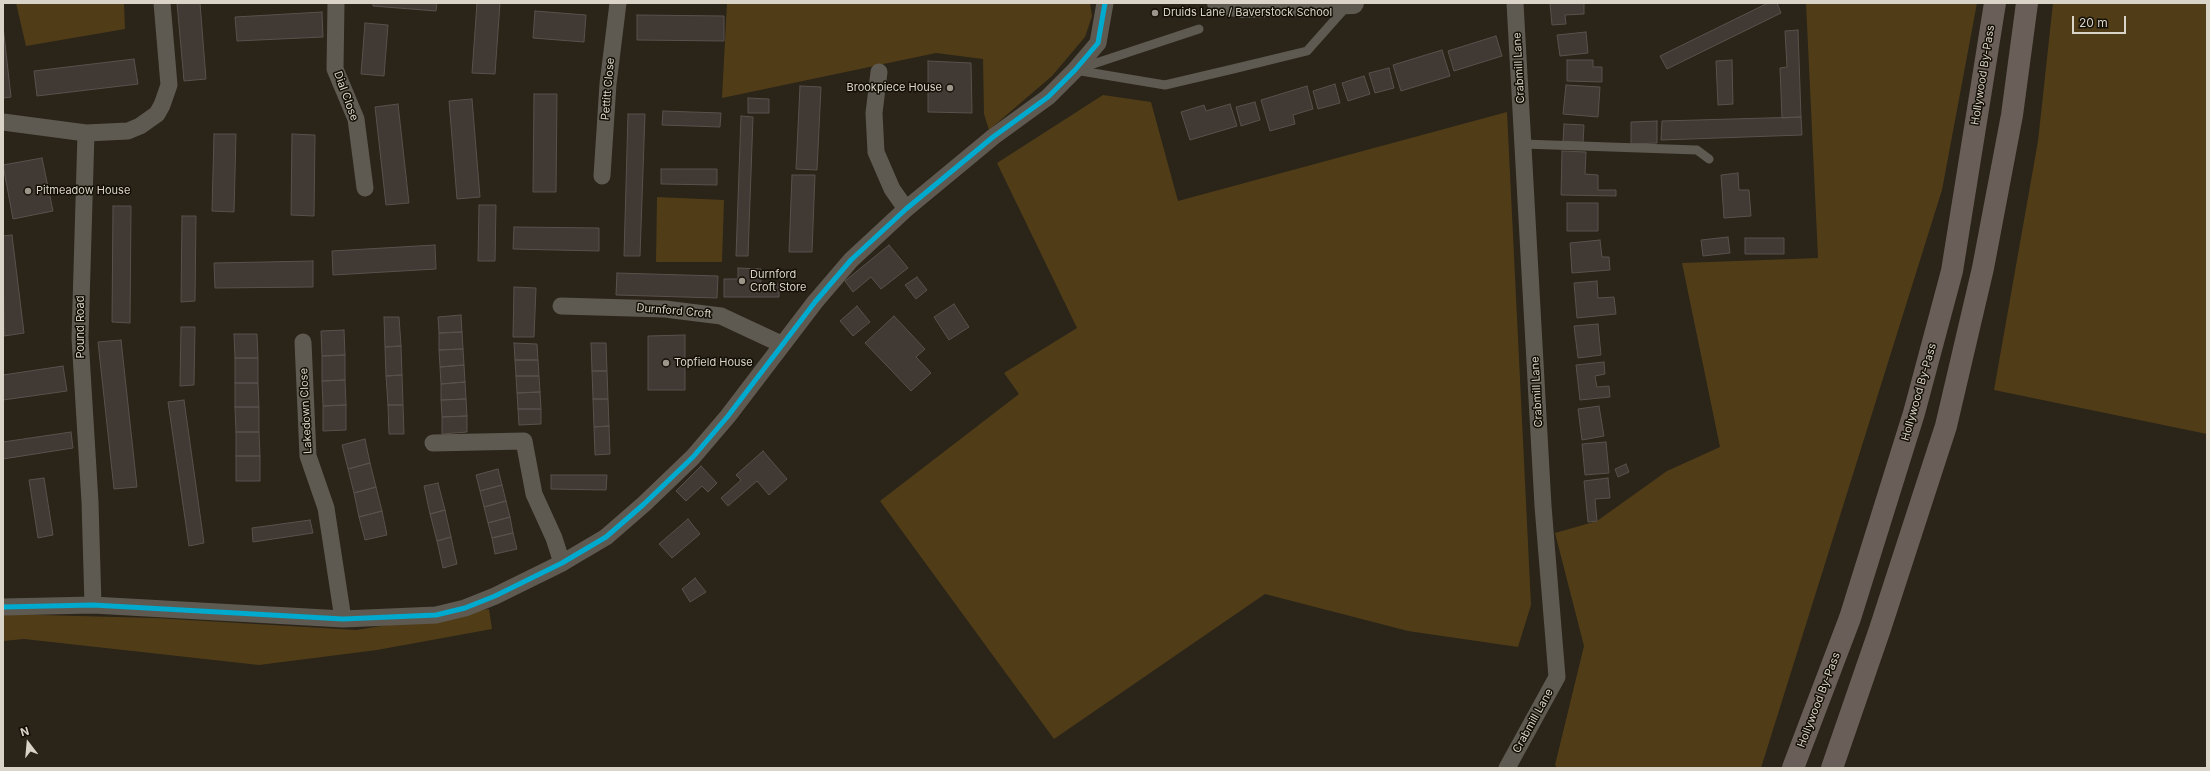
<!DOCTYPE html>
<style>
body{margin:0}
#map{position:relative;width:2210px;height:771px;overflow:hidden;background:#2a2419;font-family:Inter,sans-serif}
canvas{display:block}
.frame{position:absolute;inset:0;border:4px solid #dad3c7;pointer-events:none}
.north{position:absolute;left:8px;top:723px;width:40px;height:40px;-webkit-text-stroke:3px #141007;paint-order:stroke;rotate:344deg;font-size:11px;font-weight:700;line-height:16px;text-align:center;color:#dad3c7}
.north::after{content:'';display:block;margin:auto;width:14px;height:18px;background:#dad3c7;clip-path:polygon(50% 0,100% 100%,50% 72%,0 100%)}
.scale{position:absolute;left:2072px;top:16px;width:54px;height:18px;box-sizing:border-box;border:2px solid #dad3c7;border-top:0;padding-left:5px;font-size:12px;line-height:14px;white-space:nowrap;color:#dad3c7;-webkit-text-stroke:3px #141007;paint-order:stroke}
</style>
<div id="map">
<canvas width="2210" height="771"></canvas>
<div class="frame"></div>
<div class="north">N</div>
<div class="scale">20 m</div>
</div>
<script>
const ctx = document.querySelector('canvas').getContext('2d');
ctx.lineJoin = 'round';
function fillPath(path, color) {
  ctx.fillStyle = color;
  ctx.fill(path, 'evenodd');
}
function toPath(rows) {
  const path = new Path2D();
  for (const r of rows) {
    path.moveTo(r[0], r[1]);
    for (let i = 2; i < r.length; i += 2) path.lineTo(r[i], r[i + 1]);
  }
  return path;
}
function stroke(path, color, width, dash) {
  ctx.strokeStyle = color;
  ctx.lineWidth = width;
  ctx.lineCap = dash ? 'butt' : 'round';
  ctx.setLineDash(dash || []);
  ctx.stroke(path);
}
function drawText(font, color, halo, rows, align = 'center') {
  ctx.font = font + ' Inter,sans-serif';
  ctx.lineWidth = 3;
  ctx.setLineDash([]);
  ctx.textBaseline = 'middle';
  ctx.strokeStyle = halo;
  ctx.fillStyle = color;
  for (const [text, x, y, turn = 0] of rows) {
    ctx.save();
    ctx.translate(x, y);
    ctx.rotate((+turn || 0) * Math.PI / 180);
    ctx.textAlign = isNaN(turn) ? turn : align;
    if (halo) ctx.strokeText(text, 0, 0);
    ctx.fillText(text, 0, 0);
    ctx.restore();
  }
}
fillPath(toPath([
 [16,3,124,3,125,29,26,46],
 [727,3,1090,3,1092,16,1085,37,1052,76,989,130,984,114,983,59,936,53,722,98],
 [1806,3,1977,3,1942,190,1761,768,1557,768,1555,765,1584,646,1555,533,1597,521,1667,471,1720,447,1682,263,1818,258],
 [2053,3,2207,3,2207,434,1994,390,2038,141],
 [1103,95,1151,102,1178,201,1507,112,1531,605,1518,647,1408,631,1265,594,1054,739,880,501,1019,394,1004,373,1077,328,997,163],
 [657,197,724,200,722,262,656,262],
 [489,609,492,629,377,650,259,665,24,639,3,641,3,614,155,618,356,630]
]), '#503d18');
const building = toPath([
 [177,3,200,3,206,79,184,81,177,3],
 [373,3,437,3,436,11,373,6,373,3],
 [477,3,500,3,495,74,472,73,477,3],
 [1550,3,1584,3,1584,14,1565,15,1566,24,1552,25,1550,3],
 [1768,3,1777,3,1781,13,1667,69,1660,56,1768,3],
 [535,11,586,15,584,42,533,38,535,11],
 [322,12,323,37,237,41,235,17,322,12],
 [637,15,724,16,724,41,637,40,637,15],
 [365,23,388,25,384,76,361,74,365,23],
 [3,26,11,97,3,98,3,26],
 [1798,30,1801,117,1782,118,1780,68,1787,67,1785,31,1798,30],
 [1586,32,1588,53,1560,56,1557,35,1586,32],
 [1496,36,1502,56,1454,71,1448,51,1496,36],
 [1442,50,1450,76,1401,91,1393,65,1442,50],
 [134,59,138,84,37,96,34,71,134,59],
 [1567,60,1593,60,1593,67,1602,67,1602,82,1567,81,1567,60],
 [1732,60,1733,104,1718,105,1716,61,1732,60],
 [928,61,971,63,972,113,928,112,928,61],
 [1389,68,1394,88,1375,93,1369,73,1389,68],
 [1364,76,1370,94,1348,101,1342,83,1364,76],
 [1335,84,1340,103,1318,109,1313,91,1335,84],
 [1566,85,1600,87,1598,117,1563,114,1566,85],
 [800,86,821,87,817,170,796,169,800,86],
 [1307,86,1313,109,1293,115,1295,124,1270,131,1261,100,1307,86],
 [534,94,557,94,556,192,533,192,534,94],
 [748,98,769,99,769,113,748,113,748,98],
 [472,99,480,197,457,199,449,101,472,99],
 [1255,102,1260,120,1241,126,1236,107,1255,102],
 [398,104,409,203,386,205,375,107,398,104],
 [1230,104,1237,126,1190,140,1181,112,1204,105,1206,111,1230,104],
 [663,111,721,113,720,127,662,125,663,111],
 [628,114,645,114,640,256,624,256,628,114],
 [741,116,753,117,748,256,736,256,741,116],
 [1801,117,1802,135,1661,140,1662,121,1801,117],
 [1657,121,1657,143,1631,144,1631,122,1657,121],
 [1564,124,1584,125,1583,143,1563,142,1564,124],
 [214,134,236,134,234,212,212,211,214,134],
 [292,134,315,135,314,216,291,215,292,134],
 [1562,151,1586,152,1585,174,1598,175,1598,190,1616,190,1616,196,1561,195,1562,151],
 [42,158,53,211,13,219,3,165,42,158],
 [661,169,717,169,717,185,661,184,661,169],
 [1738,173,1739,190,1749,190,1751,216,1724,218,1721,175,1738,173],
 [792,175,815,175,812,252,789,252,792,175],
 [1567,203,1598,203,1598,231,1567,231,1567,203],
 [479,205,496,205,495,261,478,261,479,205],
 [113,206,131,206,130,323,112,322,113,206],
 [182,216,196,216,195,301,181,302,182,216],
 [514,227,599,228,599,251,513,249,514,227],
 [12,235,24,333,4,336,3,236,12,235],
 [1728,237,1730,253,1703,256,1701,240,1728,237],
 [1745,238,1784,238,1784,254,1745,254,1745,238],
 [1600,240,1602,257,1609,257,1610,270,1572,273,1570,243,1600,240],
 [435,245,436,269,333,275,332,251,435,245],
 [889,245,908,268,881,289,871,277,853,292,845,281,889,245],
 [313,261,313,287,215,288,214,263,313,261],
 [738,268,761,269,761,284,779,284,779,297,724,297,724,279,738,279,738,268],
 [617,273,718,276,717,298,616,295,617,273],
 [917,277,927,290,916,299,905,285,917,277],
 [1597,281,1598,298,1614,297,1616,314,1577,318,1574,283,1597,281],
 [514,287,536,288,534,337,513,337,514,287],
 [954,304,969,327,949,340,934,317,954,304],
 [857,306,870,322,853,336,840,321,857,306],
 [461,315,462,332,439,333,438,317,461,315],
 [894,316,925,349,916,357,931,373,911,391,865,343,894,316],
 [384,317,399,317,401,346,385,347,384,317],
 [1598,324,1601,355,1578,358,1574,326,1598,324],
 [181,327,195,327,194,385,180,386,181,327],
 [344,330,345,355,322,356,321,331,344,330],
 [462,332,463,349,439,350,439,333,462,332],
 [234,334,257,334,258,358,235,358,234,334],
 [685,335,685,390,648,390,648,336,685,335],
 [121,340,137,487,114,489,98,342,121,340],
 [514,343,537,344,538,360,515,360,514,343],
 [591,343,606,343,607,371,592,371,591,343],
 [401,346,402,375,386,376,385,347,401,346],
 [463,349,464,365,440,367,439,350,463,349],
 [345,355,345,380,322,381,322,356,345,355],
 [235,358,258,358,258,383,235,383,235,358],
 [515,360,538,360,539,376,516,376,515,360],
 [1604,362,1605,374,1595,376,1597,387,1609,386,1610,397,1580,400,1576,365,1604,362],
 [464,365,465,382,441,384,440,367,464,365],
 [63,366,67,391,3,400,3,375,63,366],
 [592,371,607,371,608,399,593,399,592,371],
 [402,375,403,405,388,405,386,376,402,375],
 [516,376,539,376,540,392,517,393,516,376],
 [345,380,346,405,323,406,322,381,345,380],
 [465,382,466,399,441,400,441,384,465,382],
 [235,383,258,383,259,407,235,407,235,383],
 [540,392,541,409,518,409,517,393,540,392],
 [466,399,467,416,442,417,441,400,466,399],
 [593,399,608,399,609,426,594,427,593,399],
 [184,400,204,543,189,546,168,402,184,400],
 [346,405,346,430,323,431,323,406,346,405],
 [388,405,403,405,404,434,389,434,388,405],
 [1599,406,1604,436,1582,440,1578,409,1599,406],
 [235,407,259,407,259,432,236,432,235,407],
 [518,409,541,409,541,424,519,425,518,409],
 [467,416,467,432,442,434,442,417,467,416],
 [609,426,610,454,595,455,594,427,609,426],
 [71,432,73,448,3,459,3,442,71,432],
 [236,432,259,432,260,456,236,456,236,432],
 [365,439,370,463,348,469,342,445,365,439],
 [1606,442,1609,473,1585,475,1582,444,1606,442],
 [763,451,787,479,769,495,757,481,728,506,721,498,741,480,736,475,763,451],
 [236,456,260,456,260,481,236,481,236,456],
 [370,463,376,487,354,493,348,469,370,463],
 [1626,464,1629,472,1618,477,1615,469,1626,464],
 [701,466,717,483,708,492,702,486,686,501,676,491,701,466],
 [498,469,502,485,480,491,476,475,498,469],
 [551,475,607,475,606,490,551,489,551,475],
 [44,478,53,535,38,538,29,480,44,478],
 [1608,478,1610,498,1595,499,1597,521,1588,522,1584,481,1608,478],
 [438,483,445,510,430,514,424,486,438,483],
 [502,485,506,501,484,507,480,491,502,485],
 [376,487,382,511,359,517,354,493,376,487],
 [506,501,510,517,488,523,484,507,506,501],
 [445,510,451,537,437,541,430,514,445,510],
 [382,511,387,535,365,540,359,517,382,511],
 [510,517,513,533,492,538,488,523,510,517],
 [688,519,700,534,672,558,659,544,688,519],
 [310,520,313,533,253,542,252,528,310,520],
 [513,533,517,549,495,554,492,538,513,533],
 [451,537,457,564,443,568,437,541,451,537],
 [695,578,706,592,690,602,682,589,695,578]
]);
fillPath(building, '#403934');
stroke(building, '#59514c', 1);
stroke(toPath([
 [1199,29,1075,70,1165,85,1233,69,1307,51,1347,6],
 [1523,144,1697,150,1709,159]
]), '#5e5a51', 9);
stroke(toPath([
 [336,3,335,69,356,119,365,188],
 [879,72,874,113,876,152,892,189,906,209],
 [3,122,86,133,80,338,90,502,93,605],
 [86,133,128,131,140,126,157,114,162,105,169,85,162,3],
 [602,176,608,84,618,3],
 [561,306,665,309,721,316,781,344],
 [303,342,308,456,326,508,343,619],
 [433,443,524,441,534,494,554,538,562,563],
 [3,607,93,605,343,619,436,615,465,608,495,596,562,563,606,537,644,504,693,457,728,416,815,302,851,260,906,209,993,137,1048,97,1075,70,1098,43,1105,3],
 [1507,768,1557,677,1543,506,1515,3]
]), '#5e5a51', 17);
stroke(toPath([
 [1218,3,1242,7,1353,3]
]), '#5e5a51', 22);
stroke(toPath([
 [1793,768,1850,618,1914,413,1952,271,1995,3],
 [1832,768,1880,629,1946,426,1983,268,2012,115,2027,3]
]), '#6a5e59', 22);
stroke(toPath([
 [3,607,93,605,343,619,436,615,465,608,495,596,562,563,606,537,644,504,693,457,728,416,815,302,851,260,906,209,993,137,1048,97,1075,70,1098,43,1105,3]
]), '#00a9ce', 5);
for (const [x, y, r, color] of [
 [1155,13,4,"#9c968a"],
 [950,88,4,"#9c968a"],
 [28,191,4,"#9c968a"],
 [742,281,4,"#9c968a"],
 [666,363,4,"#9c968a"]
]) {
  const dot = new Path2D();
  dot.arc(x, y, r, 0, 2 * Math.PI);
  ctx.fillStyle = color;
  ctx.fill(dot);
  stroke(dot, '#141007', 1.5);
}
drawText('11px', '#dad3c7', '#141007', [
 ["Druids Lane / Baverstock School",1163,13],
 ["Brookpiece House",942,88,"right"],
 ["Pitmeadow House",36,191],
 ["Durnford",750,275],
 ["Croft Store",750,288],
 ["Topfield House",674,363]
], 'left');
drawText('11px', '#dad3c7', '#141007', [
 ["Crabmill Lane",1519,68,-93],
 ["Hollywood By-Pass",1983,75,-81],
 ["Pettitt Close",608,89,-85],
 ["Dial Close",346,96,70],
 ["Durnford Croft",674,311,5],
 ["Pound Road",81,327,-90],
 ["Crabmill Lane",1537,392,-93],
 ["Hollywood By-Pass",1919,392,-74],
 ["Lakedown Close",306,411,-93],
 ["Hollywood By-Pass",1819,700,-69],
 ["Crabmill Lane",1533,721,-61]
]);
</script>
